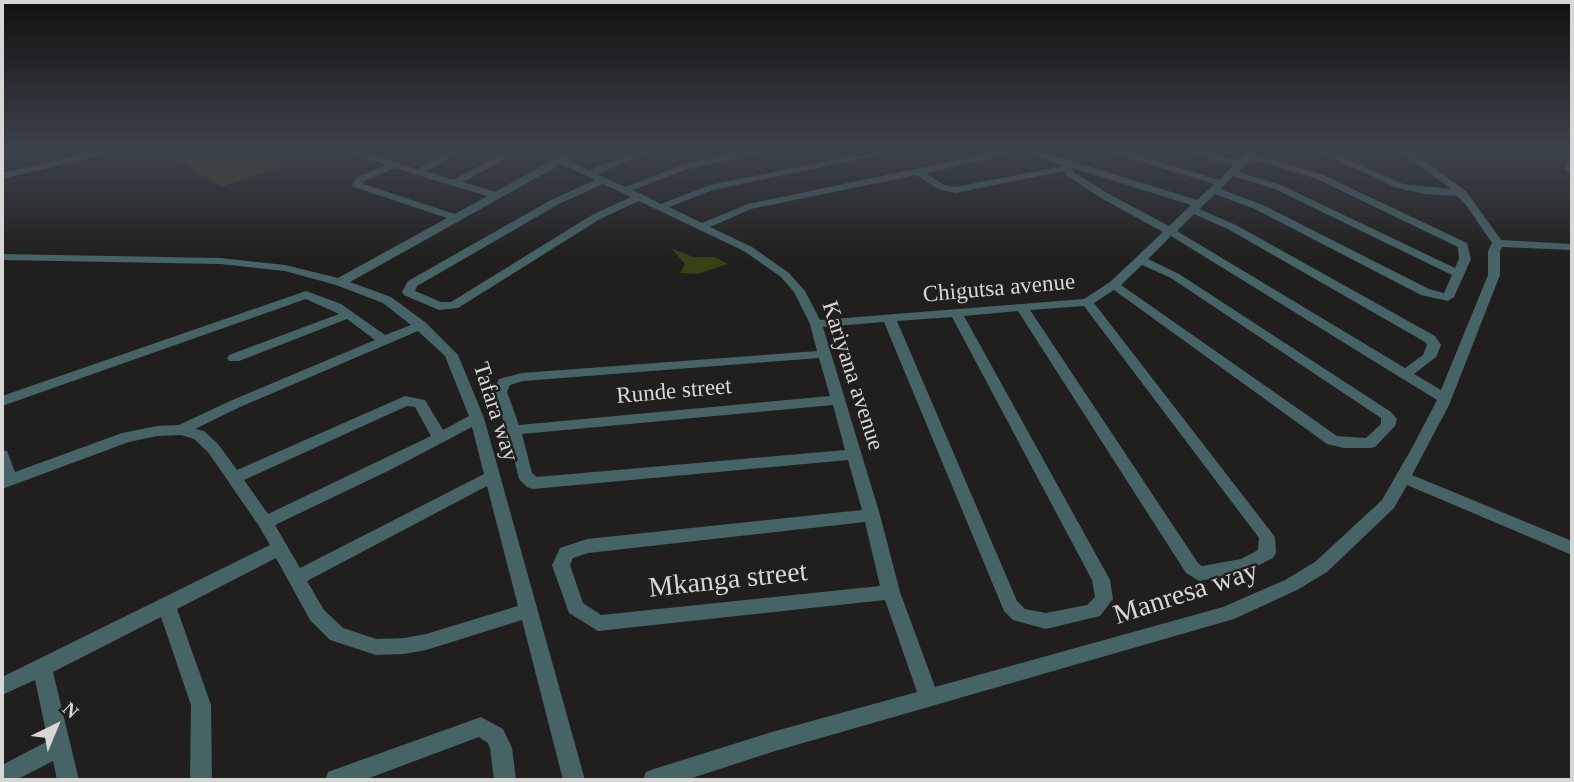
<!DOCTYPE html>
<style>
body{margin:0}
#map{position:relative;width:1574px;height:782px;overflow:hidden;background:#201f1d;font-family:Georgia,serif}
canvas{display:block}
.frame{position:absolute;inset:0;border:4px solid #d7d7d5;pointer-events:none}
.north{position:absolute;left:21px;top:691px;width:70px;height:70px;-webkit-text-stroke:5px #201f1d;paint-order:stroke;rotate:43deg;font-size:19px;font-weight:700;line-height:28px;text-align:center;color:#d7d7d5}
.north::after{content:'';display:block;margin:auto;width:24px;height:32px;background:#d7d7d5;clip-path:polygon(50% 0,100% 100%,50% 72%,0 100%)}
</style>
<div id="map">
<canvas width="1574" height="782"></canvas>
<div class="frame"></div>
<div class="north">N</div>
</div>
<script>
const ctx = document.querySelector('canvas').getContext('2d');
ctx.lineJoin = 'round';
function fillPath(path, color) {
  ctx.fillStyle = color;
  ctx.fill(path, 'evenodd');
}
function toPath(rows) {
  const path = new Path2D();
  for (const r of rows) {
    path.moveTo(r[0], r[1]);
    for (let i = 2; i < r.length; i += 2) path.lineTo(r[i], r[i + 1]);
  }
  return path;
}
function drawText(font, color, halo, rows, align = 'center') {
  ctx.font = font + ' Georgia,serif';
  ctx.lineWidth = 5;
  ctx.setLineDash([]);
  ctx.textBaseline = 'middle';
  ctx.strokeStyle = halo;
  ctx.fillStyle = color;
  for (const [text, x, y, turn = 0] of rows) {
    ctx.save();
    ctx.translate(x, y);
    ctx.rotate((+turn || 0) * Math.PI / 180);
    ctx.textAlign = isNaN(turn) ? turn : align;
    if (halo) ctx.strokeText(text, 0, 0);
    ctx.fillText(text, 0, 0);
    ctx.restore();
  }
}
fillPath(toPath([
 [195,152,259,152,283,166,221,187,176,158],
 [671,248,693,257,715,257,728,264,697,274,680,273,685,264]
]), '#364116');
fillPath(toPath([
 [94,152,113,152,2,179,2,173,94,152],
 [348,152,363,152,417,169,449,152,461,152,426,171,453,180,506,152,518,152,463,182,495,192,567,152,579,152,568,160,589,170,637,152,651,152,597,174,625,187,685,164,745,152,766,152,687,169,633,190,661,204,710,185,873,152,893,152,713,190,669,207,702,223,748,204,996,152,1016,152,926,173,944,185,955,187,1063,166,1028,152,1043,152,1197,200,1214,184,1110,152,1126,152,1219,180,1233,166,1189,152,1205,152,1238,161,1247,152,1257,152,1255,155,1321,174,1467,243,1471,259,1454,297,1448,301,1421,295,1255,209,1215,194,1199,209,1236,225,1435,336,1441,345,1436,357,1414,374,1441,390,1488,275,1488,251,1492,243,1466,205,1457,196,1425,194,1397,188,1319,152,1332,152,1403,184,1451,189,1401,152,1412,152,1466,191,1501,240,1572,244,1572,250,1502,247,1500,251,1500,275,1449,405,1412,475,1572,541,1572,555,1407,485,1394,508,1327,572,1297,590,1234,619,772,752,686,780,643,780,646,772,654,769,772,732,917,692,885,600,598,631,569,613,552,565,560,548,587,539,862,510,848,460,533,489,527,487,519,479,507,430,493,392,499,379,522,373,817,351,810,324,794,292,781,277,744,251,639,201,600,219,458,308,439,310,404,295,402,292,408,281,551,200,595,180,561,164,350,282,391,297,425,322,458,355,484,418,585,780,563,780,522,620,426,650,404,654,376,655,330,640,310,620,276,558,177,609,211,705,212,780,190,780,191,705,161,617,53,672,79,780,57,780,53,761,16,780,2,780,2,765,48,741,35,680,2,695,2,677,270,545,259,526,208,452,194,439,181,435,157,436,129,442,2,489,2,450,7,451,15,472,122,433,157,426,179,425,230,401,375,340,347,319,239,361,229,361,227,358,229,355,339,314,306,299,2,406,2,396,306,291,341,304,385,335,411,325,383,303,336,285,285,271,220,264,2,260,2,254,220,258,285,265,338,278,447,218,354,187,352,185,357,177,386,165,348,152],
 [1251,159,1315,178,1458,247,1459,259,1455,268,1281,185,1238,172,1251,159],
 [395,168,414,174,487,196,455,214,363,184,364,181,395,168],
 [1073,168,1191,205,1169,226,1109,194,1073,172,1073,168],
 [1064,171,1066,175,1101,198,1163,232,1110,282,1084,299,820,320,805,291,789,273,752,247,710,227,751,209,916,175,938,189,955,193,1064,171],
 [1233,176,1275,189,1452,275,1444,293,1429,289,1263,205,1220,189,1233,176],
 [603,184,631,197,592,215,451,302,441,302,415,291,417,286,559,204,603,184],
 [1194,214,1228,229,1425,342,1427,345,1423,355,1405,368,1177,231,1194,214],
 [1171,236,1437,400,1413,446,1382,500,1315,562,1285,580,1223,607,935,687,900,592,880,515,823,327,884,322,1004,611,1013,620,1046,629,1100,616,1113,599,1110,580,964,316,1018,311,1186,573,1199,581,1245,572,1273,558,1276,553,1275,537,1094,303,1114,290,1327,444,1344,448,1370,448,1375,447,1395,426,1397,419,1391,412,1179,274,1148,259,1171,236],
 [1142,265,1171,278,1381,418,1381,424,1366,438,1337,436,1121,285,1142,265],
 [1084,306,1259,538,1258,550,1241,559,1202,566,1198,563,1030,310,1084,306],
 [952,317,1092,580,1095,597,1087,605,1046,613,1025,609,1017,601,897,321,952,317],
 [418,331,445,356,469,416,443,430,425,400,405,396,237,470,218,444,204,431,195,429,240,407,418,331],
 [819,358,830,396,519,425,507,392,510,385,523,381,819,358],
 [833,405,845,450,537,477,532,473,522,434,833,405],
 [407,406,415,407,431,436,268,514,244,480,407,406],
 [472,427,484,474,300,568,275,525,392,469,472,427],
 [487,486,518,606,426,634,404,638,376,639,343,628,324,610,307,581,487,486],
 [865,522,880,586,601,615,583,603,570,565,573,558,588,553,865,522],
 [1572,159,1572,174,1564,168,1569,160,1572,159],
 [481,717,503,729,512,748,516,780,494,780,490,748,488,743,479,737,364,780,325,780,328,772,336,769,481,717]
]), '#466466');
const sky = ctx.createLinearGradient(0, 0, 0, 262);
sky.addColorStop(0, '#121110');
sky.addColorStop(0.58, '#3c424c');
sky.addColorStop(1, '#3c424c00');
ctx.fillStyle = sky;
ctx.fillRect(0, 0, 1574, 262);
drawText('23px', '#d7d7d5', '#201f1d', [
 ["Chigutsa avenue",999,289,-5],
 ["Kariyana avenue",852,376,72],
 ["Runde street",674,392,-5],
 ["Tafara way",495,412,72]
]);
drawText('28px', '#d7d7d5', '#201f1d', [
 ["Mkanga street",728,581,-6],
 ["Manresa way",1186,594,-18]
]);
</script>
